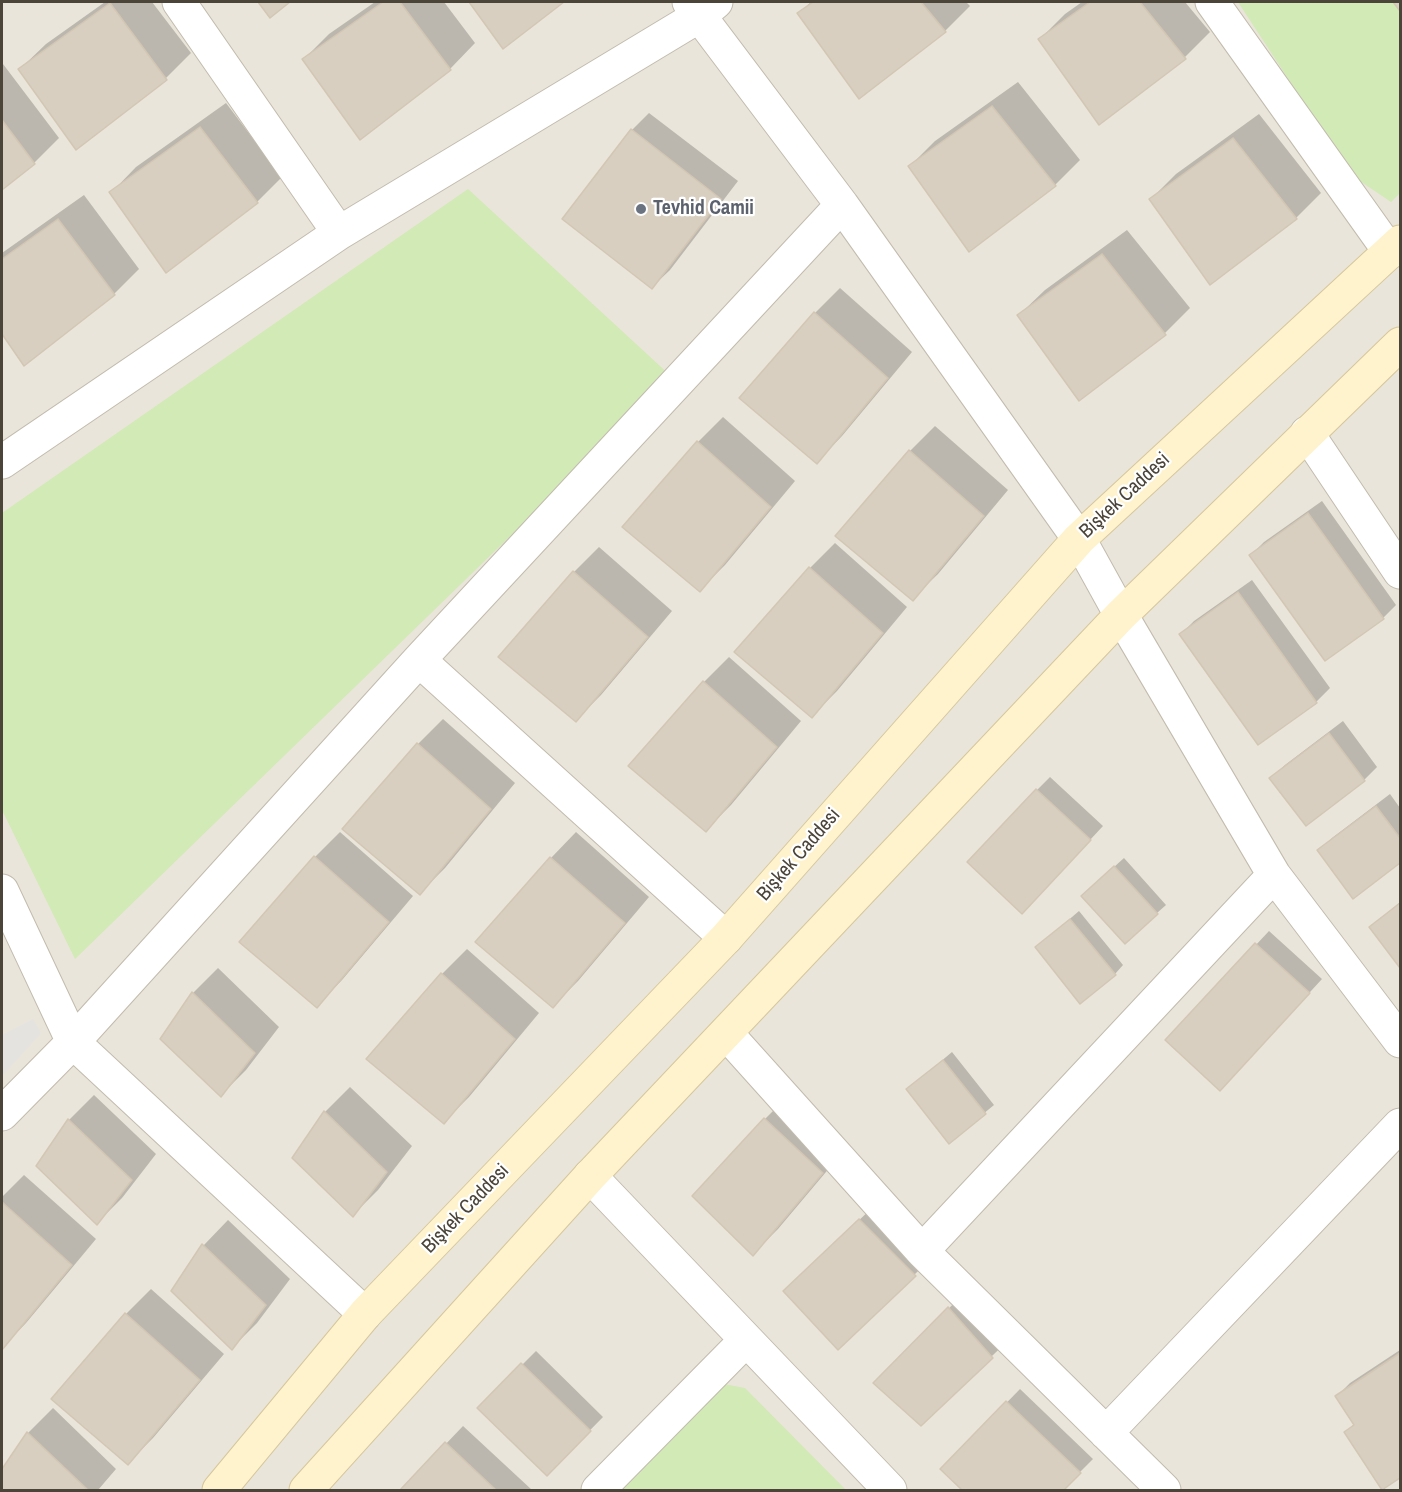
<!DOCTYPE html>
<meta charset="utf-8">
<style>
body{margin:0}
#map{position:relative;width:1402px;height:1492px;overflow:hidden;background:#f6f3ec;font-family:"Archivo Narrow",sans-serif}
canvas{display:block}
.frame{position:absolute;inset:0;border:3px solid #4b4439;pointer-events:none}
</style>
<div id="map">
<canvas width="1402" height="1492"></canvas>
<div class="frame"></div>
</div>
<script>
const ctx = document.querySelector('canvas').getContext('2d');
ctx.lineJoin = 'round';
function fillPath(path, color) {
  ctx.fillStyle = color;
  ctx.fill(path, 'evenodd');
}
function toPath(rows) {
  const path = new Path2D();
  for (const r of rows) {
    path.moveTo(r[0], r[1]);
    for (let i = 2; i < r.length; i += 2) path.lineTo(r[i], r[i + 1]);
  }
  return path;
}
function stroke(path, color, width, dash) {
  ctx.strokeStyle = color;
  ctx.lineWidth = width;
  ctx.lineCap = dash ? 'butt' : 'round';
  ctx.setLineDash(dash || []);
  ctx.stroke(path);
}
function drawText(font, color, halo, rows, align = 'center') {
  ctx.font = font + ' "Archivo Narrow",sans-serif';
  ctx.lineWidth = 4.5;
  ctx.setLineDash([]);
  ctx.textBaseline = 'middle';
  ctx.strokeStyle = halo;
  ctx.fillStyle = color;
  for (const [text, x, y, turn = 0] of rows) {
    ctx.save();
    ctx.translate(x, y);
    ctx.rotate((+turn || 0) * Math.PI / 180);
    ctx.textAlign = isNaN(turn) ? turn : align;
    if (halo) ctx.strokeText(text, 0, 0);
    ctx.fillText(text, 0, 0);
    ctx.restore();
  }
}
fillPath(toPath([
 [2,2,1400,2,1400,1490,2,1490]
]), '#eae5da');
fillPath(toPath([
 [1238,2,1400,2,1400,193,1391,202,1351,175],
 [468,189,673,378,75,959,2,810,2,513],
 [724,1384,745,1388,846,1490,617,1490]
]), '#d2eab5');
fillPath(toPath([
 [33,1019,41,1033,2,1076,2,1035]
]), '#e5e3e0');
fillPath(toPath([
 [105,2,152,2,191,53,166,78,76,148,20,69,46,44],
 [375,2,444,2,475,43,450,69,360,138,304,59,329,34],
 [471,2,562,2,503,46],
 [811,2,966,2,970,6,945,31,799,13],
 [1082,2,1185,2,1210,32,1185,57,1099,123,1040,39,1065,14],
 [3,64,59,138,34,163,2,188],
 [1018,82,1080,160,1055,185,970,250,910,166,935,141],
 [226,103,282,177,257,202,111,193,136,167],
 [649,113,738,181,670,270,652,287,632,130],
 [1259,114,1321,193,1296,218,1210,283,1151,199,1176,174],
 [84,195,139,269,114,294,24,363,2,332,2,253],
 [1127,230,1190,308,1165,333,1019,315,1045,290],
 [840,288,912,352,842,436,817,462,741,398,815,313],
 [723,417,795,481,725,565,700,590,698,442],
 [935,426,1008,490,938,574,912,599,837,535,910,451],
 [1322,501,1396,605,1383,618,1325,659,1251,555,1264,542],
 [835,543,907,607,837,691,812,716,736,652,810,568],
 [599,547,672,611,601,695,576,720,501,656,574,572],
 [1252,580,1330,688,1316,702,1259,743,1181,634,1194,621],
 [729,657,801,721,731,805,706,830,704,682],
 [443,719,515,783,445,868,420,893,418,744],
 [1343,721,1377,767,1364,780,1271,778,1285,765],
 [1050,777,1103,826,1035,899,1037,790],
 [1390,794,1400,808,1400,861,1353,897,1319,851,1332,838],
 [340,832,413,896,342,980,317,1006,241,942,315,857],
 [576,832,649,897,578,981,553,1006,478,942,551,858],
 [1124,858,1166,905,1157,913,1092,887],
 [1400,902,1400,965,1371,927],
 [1079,911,1123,965,1115,974,1037,947],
 [1269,931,1322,979,1233,1076,1167,1040],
 [467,949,539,1013,469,1097,444,1122,442,974],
 [218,968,279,1027,246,1070,221,1095,193,993],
 [952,1052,994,1105,949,1142,908,1089],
 [350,1087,412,1146,378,1190,353,1215,325,1112],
 [790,1094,847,1147,778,1229,753,1254,765,1119],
 [94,1095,156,1154,122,1198,97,1223,38,1166,69,1120],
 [24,1175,96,1239,26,1323,2,1348,2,1197],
 [886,1195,940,1250,838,1348,810,1266],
 [228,1220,290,1279,257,1323,232,1348,172,1291,204,1245],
 [974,1283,1017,1332,921,1424,875,1383],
 [151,1289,224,1354,153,1438,128,1463,126,1314],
 [1400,1350,1400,1476,1383,1488,1346,1432,1355,1423,1337,1396,1350,1383],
 [536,1351,603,1417,547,1474,479,1408],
 [1020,1389,1093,1459,1062,1490,964,1490,942,1469],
 [53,1408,116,1469,98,1490,6,1490,2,1487,2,1471,28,1433],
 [463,1426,532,1490,402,1490]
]), '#0003');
const building = toPath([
 [258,2,290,2,270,18,258,2],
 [383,2,400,2,451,70,360,140,302,59,383,2],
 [469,2,564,2,503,49,469,2],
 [813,2,921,2,946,32,859,99,797,13,813,2],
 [1090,2,1140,2,1186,59,1099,125,1038,39,1090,2],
 [1393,2,1400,2,1400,11,1393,2],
 [110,3,167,80,76,150,18,69,110,3],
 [992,106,1056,186,969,252,908,166,992,106],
 [2,120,35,164,2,190,2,120],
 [200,127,258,203,166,273,109,192,200,127],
 [631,129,721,199,652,289,562,219,631,129],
 [1233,138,1297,219,1210,285,1149,199,1233,138],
 [58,219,115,295,24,366,2,334,2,259,58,219],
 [1102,254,1166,335,1079,401,1017,315,1102,254],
 [814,312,888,378,817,464,739,398,814,312],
 [697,441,771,507,700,592,622,527,697,441],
 [909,450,984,516,913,601,835,536,909,450],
 [1308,513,1384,619,1325,661,1249,555,1308,513],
 [809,567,883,633,812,718,734,652,809,567],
 [573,571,648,637,576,722,498,657,573,571],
 [1238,592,1317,703,1258,745,1179,634,1238,592],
 [703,681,777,747,706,832,628,766,703,681],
 [1329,733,1365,781,1306,826,1269,778,1329,733],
 [417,743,491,809,420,895,342,829,417,743],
 [1036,789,1091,840,1022,914,967,862,1036,789],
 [1376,806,1400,838,1400,863,1353,899,1317,850,1376,806],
 [314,856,389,922,317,1008,239,942,314,856],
 [550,857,625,923,553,1008,475,942,550,857],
 [1114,866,1158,914,1125,944,1081,896,1114,866],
 [1400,903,1400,968,1369,927,1400,903],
 [1070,919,1116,975,1080,1004,1035,947,1070,919],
 [1255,943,1310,993,1220,1091,1165,1040,1255,943],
 [441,973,515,1039,444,1124,366,1059,441,973],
 [192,992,255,1053,221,1097,160,1039,192,992],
 [943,1060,986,1114,949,1144,906,1089,943,1060],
 [324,1111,387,1172,353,1217,292,1158,324,1111],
 [764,1118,823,1173,753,1256,692,1196,764,1118],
 [68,1119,132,1180,97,1225,36,1166,68,1119],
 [2,1202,72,1265,2,1350,2,1202],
 [859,1219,916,1276,838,1350,783,1291,859,1219],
 [202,1244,266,1305,232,1350,171,1291,202,1244],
 [948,1307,993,1358,921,1426,873,1383,948,1307],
 [125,1313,200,1380,128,1465,51,1399,125,1313],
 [1400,1353,1400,1478,1382,1490,1344,1432,1354,1425,1335,1396,1400,1353],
 [521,1363,591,1431,547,1476,477,1408,521,1363],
 [1006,1401,1081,1473,1064,1490,962,1490,940,1469,1006,1401],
 [27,1432,88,1490,4,1490,2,1489,2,1469,27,1432],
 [445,1442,496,1490,400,1490,445,1442]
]);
fillPath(building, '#d8cfc1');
stroke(building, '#d3c7b4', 1.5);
const street = toPath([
 [179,2,339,233],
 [689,2,842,205,1079,539,1121,615,1274,875,1400,1041],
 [1212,2,1390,252],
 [1307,433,1400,572],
 [2,462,339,233,699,16,716,2],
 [419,660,726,938],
 [2,891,73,1042,365,1314],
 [726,1033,922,1251,1164,1490],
 [2,1114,73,1042,419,660,842,205],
 [590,1176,890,1490],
 [922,1251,1274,875],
 [1106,1433,1400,1125],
 [598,1490,746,1340]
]);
const secondary = toPath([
 [219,1490,365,1314,726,938,1079,539,1400,242],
 [306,1490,590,1176,1121,615,1400,344]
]);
stroke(street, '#c2bbae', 35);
stroke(secondary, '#d6c79b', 35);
stroke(street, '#fff', 33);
stroke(secondary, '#fff3cd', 33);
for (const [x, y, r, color] of [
 [641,209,6,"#6b7280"]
]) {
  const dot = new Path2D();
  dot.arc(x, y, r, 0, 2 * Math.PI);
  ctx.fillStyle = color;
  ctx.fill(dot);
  stroke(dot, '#fff', 2);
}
drawText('bold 20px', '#5b616d', '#fff', [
 ["Tevhid Camii",653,209]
], 'left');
drawText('20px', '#4b4439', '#fff', [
 ["Bişkek Caddesi",1125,496,-43],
 ["Bişkek Caddesi",799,855,-49],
 ["Bişkek Caddesi",466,1209,-46]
]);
</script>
